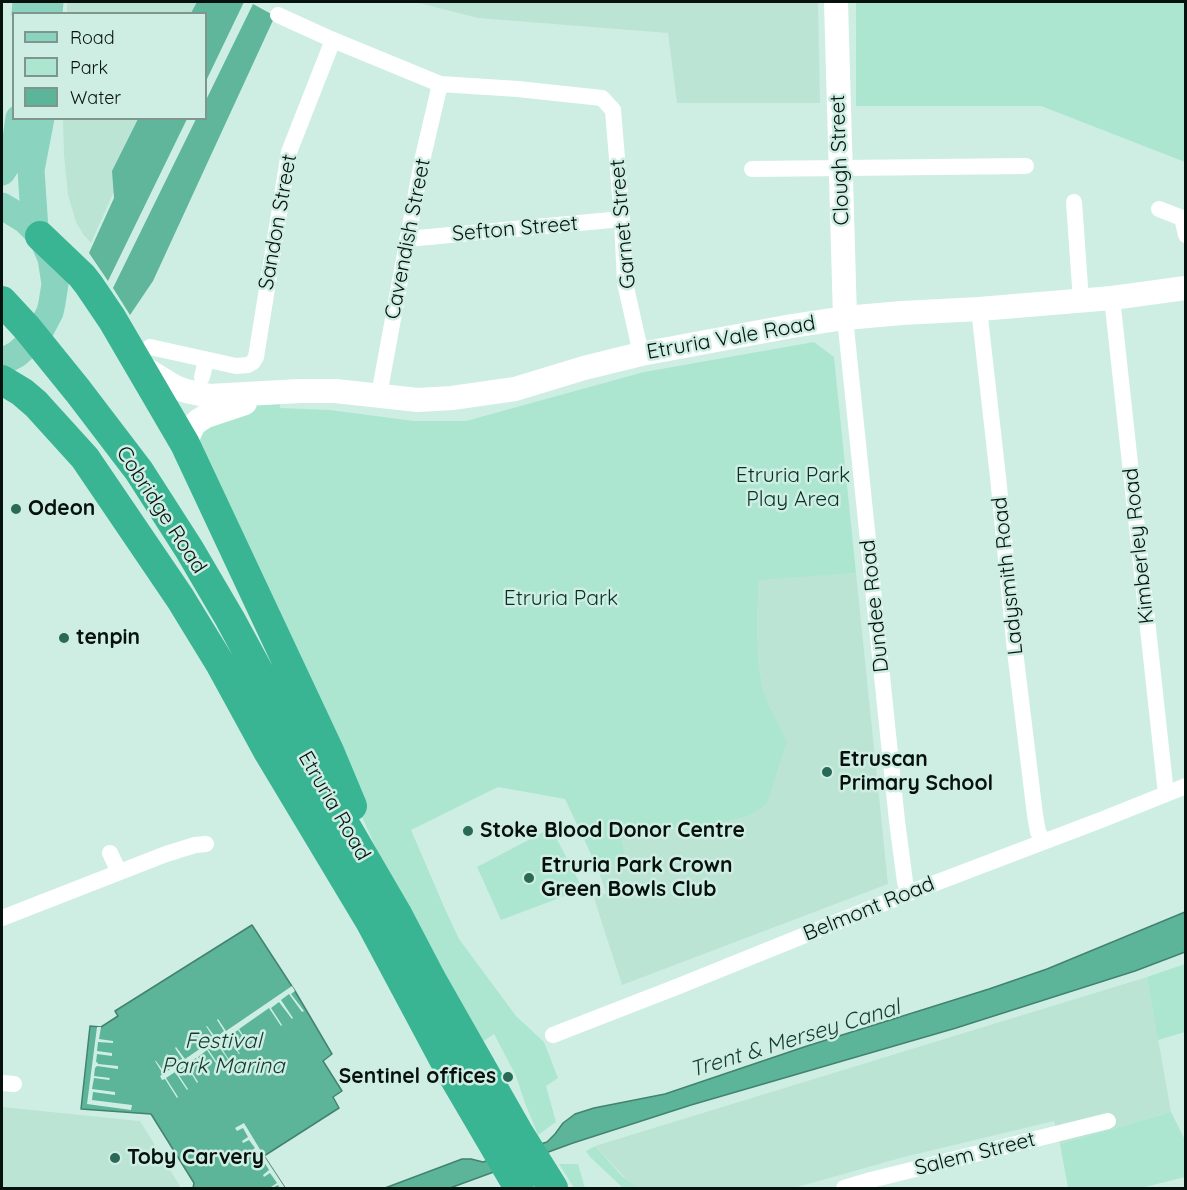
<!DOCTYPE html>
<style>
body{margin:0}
#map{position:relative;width:1187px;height:1190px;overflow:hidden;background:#cfeee3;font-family:Quicksand,sans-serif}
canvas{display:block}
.frame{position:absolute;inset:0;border:3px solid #07110e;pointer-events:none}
.legend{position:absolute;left:12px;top:12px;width:195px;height:108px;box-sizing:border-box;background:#cfeee3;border:2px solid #7f968e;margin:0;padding:8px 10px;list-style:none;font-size:18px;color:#07110e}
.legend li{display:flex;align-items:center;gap:12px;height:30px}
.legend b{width:30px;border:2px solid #7f968e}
</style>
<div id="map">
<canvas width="1187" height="1190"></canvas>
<div class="frame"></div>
<ul class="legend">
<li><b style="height:8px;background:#89d3bf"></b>Road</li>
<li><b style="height:16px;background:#ace6d1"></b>Park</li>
<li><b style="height:16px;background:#5cb499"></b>Water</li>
</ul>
</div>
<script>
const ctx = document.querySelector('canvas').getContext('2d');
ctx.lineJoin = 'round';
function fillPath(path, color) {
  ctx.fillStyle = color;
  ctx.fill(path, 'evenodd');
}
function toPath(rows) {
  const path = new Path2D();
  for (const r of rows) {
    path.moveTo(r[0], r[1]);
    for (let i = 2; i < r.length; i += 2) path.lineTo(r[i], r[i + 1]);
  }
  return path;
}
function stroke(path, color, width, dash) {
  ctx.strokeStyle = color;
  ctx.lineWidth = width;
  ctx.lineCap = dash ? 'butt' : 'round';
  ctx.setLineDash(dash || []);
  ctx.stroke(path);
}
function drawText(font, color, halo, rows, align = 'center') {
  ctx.font = font + ' Quicksand,sans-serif';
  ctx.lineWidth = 5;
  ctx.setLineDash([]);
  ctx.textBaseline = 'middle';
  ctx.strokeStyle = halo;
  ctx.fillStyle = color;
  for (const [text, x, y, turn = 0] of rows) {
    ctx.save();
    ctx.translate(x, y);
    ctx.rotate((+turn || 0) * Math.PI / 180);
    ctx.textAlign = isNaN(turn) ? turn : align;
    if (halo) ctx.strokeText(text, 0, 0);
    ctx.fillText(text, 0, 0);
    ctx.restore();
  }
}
fillPath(toPath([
 [67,2,208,2,202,13,67,14],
 [415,2,818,2,820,103,677,103,668,33,478,18],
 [63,119,149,119,128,160,91,243,83,234,76,222,68,195,64,155],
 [856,573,888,884,622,985,594,898,606,893,597,867,626,857,618,832,703,827,745,817,769,706,762,686,758,658,757,618,759,579],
 [1147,977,1171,1112,1060,1144,1054,1121,904,1157,794,1188,635,1188,595,1146],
 [2,1107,140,1121,180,1186,179,1188,2,1188]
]), '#bce4d5');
fillPath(toPath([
 [856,2,1185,2,1185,162,1041,106,856,106],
 [814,342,834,357,856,573,759,580,757,618,758,658,762,686,769,706,787,741,767,803,757,811,745,817,712,825,619,832,626,857,597,867,565,799,498,787,411,830,445,909,459,939,516,1016,544,1042,558,1078,546,1086,556,1122,538,1135,525,1103,516,1076,494,1034,481,1043,387,873,200,451,198,439,201,429,281,392,280,408,330,410,414,421,466,421,644,372],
 [551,828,583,889,501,920,477,867],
 [1185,964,1185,1032,1158,1040,1147,977],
 [1171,1112,1185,1140,1185,1177,1141,1188,1068,1188,1060,1144],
 [595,1146,622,1176,638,1188,623,1188,590,1157,586,1151],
 [559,1164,578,1164,585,1188,574,1188]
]), '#ace6d1');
fillPath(toPath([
 [197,2,244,2,206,81,206,14,191,13],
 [253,4,275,16,153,281,130,315,113,288,196,119,206,118,206,100],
 [138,119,187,119,108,281,89,253,114,198,112,171]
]), '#5fb69b');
const water = toPath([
 [1185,912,1185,952,1135,971,956,1028,691,1105,573,1143,450,1188,385,1188,462,1159,471,1159,483,1162,547,1142,555,1134,563,1123,575,1114,594,1108,665,1094,807,1046,989,989,1047,969,1185,912],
 [252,925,295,991,332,1054,323,1061,342,1091,333,1097,339,1108,264,1156,285,1188,193,1188,194,1183,151,1114,81,1109,90,1026,101,1027,118,1016,115,1011,252,925]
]);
fillPath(water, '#5cb499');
stroke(water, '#42836f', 1.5);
fillPath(toPath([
 [292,986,295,991,291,994,304,1011,302,1012,289,994,281,1000,293,1018,292,1019,279,1002,271,1008,282,1025,281,1026,269,1008,239,1029,251,1047,250,1047,238,1030,229,1036,240,1054,239,1054,227,1037,218,1043,230,1061,229,1061,217,1044,208,1049,220,1067,219,1068,207,1050,198,1057,210,1075,208,1076,196,1058,187,1064,198,1082,197,1083,186,1065,176,1071,188,1089,187,1090,175,1072,166,1078,178,1097,177,1098,165,1079,162,1080,160,1076,163,1074,155,1061,156,1061,165,1073,174,1066,166,1054,167,1054,175,1065,183,1060,175,1048,176,1047,185,1059,204,1046,196,1033,197,1032,206,1045,214,1039,206,1026,207,1026,216,1038,224,1031,217,1020,218,1019,226,1031],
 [97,1027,101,1027,99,1039,113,1041,113,1043,98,1042,97,1051,112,1053,112,1056,97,1054,96,1062,97,1062,98,1064,118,1066,118,1069,97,1066,95,1068,94,1076,110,1078,109,1080,94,1078,92,1089,115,1092,115,1095,93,1092,92,1100,132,1105,131,1110,87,1104],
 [244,1123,264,1156,285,1188,280,1188,278,1185,272,1188,271,1187,277,1183,270,1173,264,1177,263,1175,269,1170,264,1162,258,1166,256,1164,261,1159,256,1151,251,1154,249,1152,255,1148,249,1140,243,1143,242,1141,248,1137,243,1128,237,1131,235,1128]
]), '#cfeee3');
stroke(toPath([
 [278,15,333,40,440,84,518,89,602,98,613,110,622,219,625,283,641,354],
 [752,169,1026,166],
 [1074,202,1081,301],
 [1159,209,1182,218,1186,235],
 [407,239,622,219],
 [1112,298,1166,794],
 [979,309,998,477,1015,651,1035,815,1038,832,1044,842],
 [845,318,897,821,905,882,909,893],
 [150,347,236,366,248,365,253,362,256,357,289,152,333,40],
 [202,377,206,360],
 [379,395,422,161,440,84],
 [110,853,119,872],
 [2,918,166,854,195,845,206,844],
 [553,1035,679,986,909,893,1101,820,1186,786],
 [2,1083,14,1084],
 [844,1188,871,1180,1108,1121]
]), '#fff', 16);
stroke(toPath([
 [836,2,845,318],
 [139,365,175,387,186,391,210,396,300,391,335,391,418,400,452,398,515,389,584,368,641,354,792,326,845,318,902,313,979,309,1112,298,1186,288],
 [185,444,193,426,198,421,206,416,245,403]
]), '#fff', 24);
stroke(toPath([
 [25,14,26,2],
 [49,14,50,2],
 [2,172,9,161,15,146,19,118],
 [2,206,25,220,37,232,44,242,51,258,55,284,52,303,50,312,38,335,17,354,2,362],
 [35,230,31,170,41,118]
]), '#89d3bf', 27);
stroke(toPath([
 [40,236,82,276,89,285,112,319,185,444,329,751,352,806],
 [2,301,27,328,78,391,139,471,189,549,230,619,294,737,397,914,431,979,518,1132,553,1188],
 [2,380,22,392,36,404,85,458,180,598,221,665,268,751,370,921],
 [363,903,370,921,448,1067,519,1188]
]), '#3ab594', 30);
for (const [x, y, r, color] of [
 [16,509,6,"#296956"],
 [64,638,6,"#296956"],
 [827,772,6,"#296956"],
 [468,831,6,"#296956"],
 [529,878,6,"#296956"],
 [508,1077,6,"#296956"],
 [115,1158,6,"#296956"]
]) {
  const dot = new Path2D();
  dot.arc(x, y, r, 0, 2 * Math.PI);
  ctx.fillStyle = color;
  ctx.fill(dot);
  stroke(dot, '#cfeee3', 2);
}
drawText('21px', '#07110e', '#cfeee3', [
 ["Clough Street",840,160,-92],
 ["Sandon Street",278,222,-80],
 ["Garnet Street",623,224,-95],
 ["Sefton Street",515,229,-5],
 ["Cavendish Street",408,239,-79],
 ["Etruria Vale Road",731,338,-10],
 ["Cobridge Road",161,510,57],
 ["Kimberley Road",1139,546,-96],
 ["Ladysmith Road",1008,576,-96],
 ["Dundee Road",875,606,-96],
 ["Etruria Road",334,806,60],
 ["Belmont Road",869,909,-22],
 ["Salem Street",975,1154,-14]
]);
drawText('21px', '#073126', '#cfeee3', [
 ["Etruria Park",793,476],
 ["Play Area",793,500],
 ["Etruria Park",561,599]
]);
drawText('bold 21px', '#07110e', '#cfeee3', [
 ["Odeon",28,509],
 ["tenpin",76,638],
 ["Etruscan",839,760],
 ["Primary School",839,784],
 ["Stoke Blood Donor Centre",480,831],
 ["Etruria Park Crown",541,866],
 ["Green Bowls Club",541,890],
 ["Sentinel offices",496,1077,"right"],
 ["Toby Carvery",127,1158]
], 'left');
drawText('italic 22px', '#133b2f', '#cfeee3', [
 ["Trent & Mersey Canal",795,1039,-17],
 ["Festival",223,1041],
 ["Park Marina",223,1066]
]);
</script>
